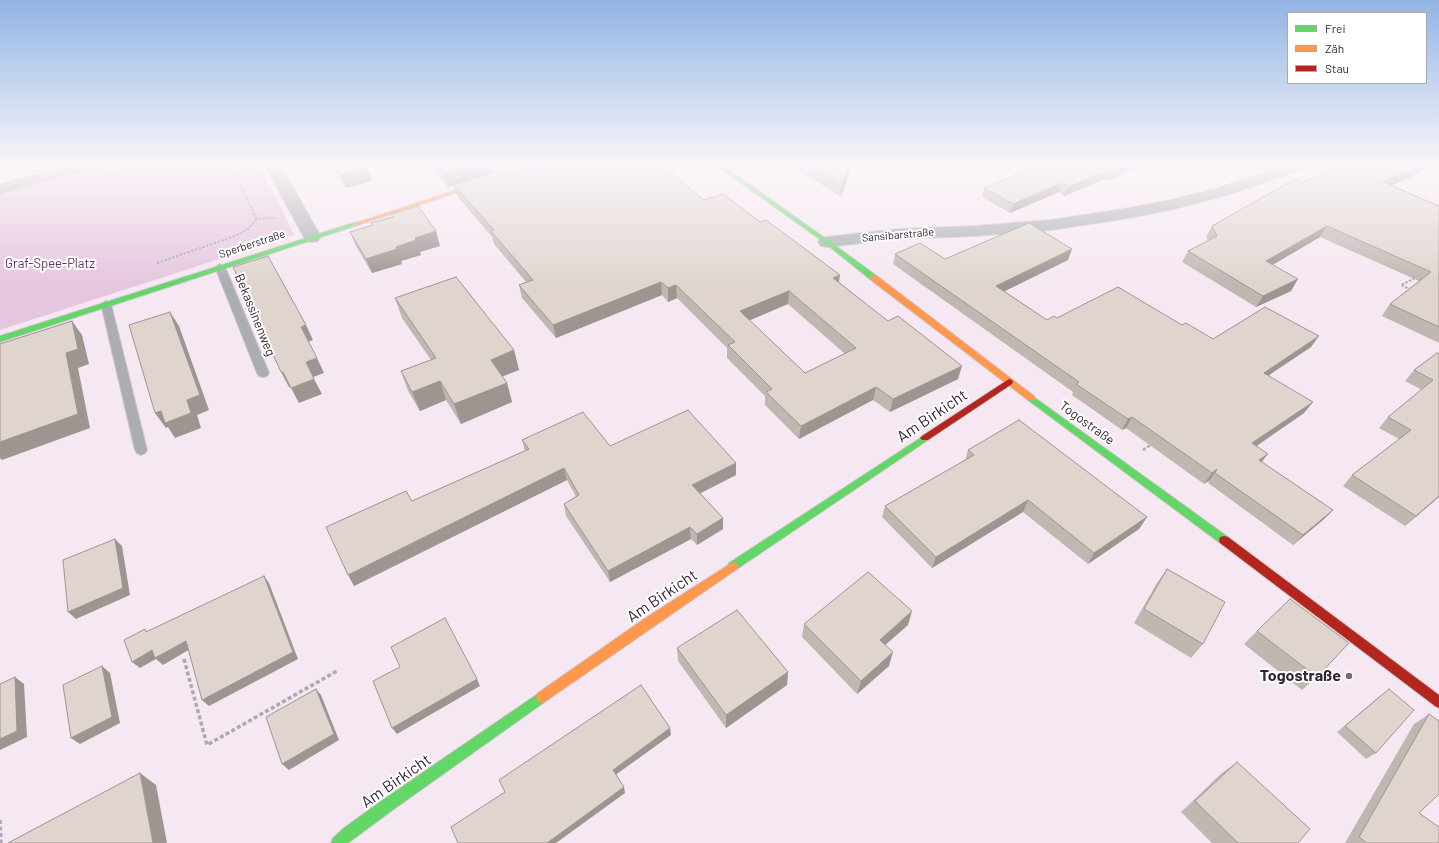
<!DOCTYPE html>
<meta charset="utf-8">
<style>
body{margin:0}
#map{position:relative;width:1439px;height:843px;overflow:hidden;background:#f6e8f2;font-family:Barlow,sans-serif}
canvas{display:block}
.legend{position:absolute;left:1287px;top:12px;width:140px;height:72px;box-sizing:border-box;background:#fff;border:1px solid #aea7ad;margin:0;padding:5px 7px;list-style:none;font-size:12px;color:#342431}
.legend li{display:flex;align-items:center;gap:8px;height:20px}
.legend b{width:20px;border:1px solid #aea7ad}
</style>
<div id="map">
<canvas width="1439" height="843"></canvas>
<ul class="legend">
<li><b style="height:5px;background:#63d668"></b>Frei</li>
<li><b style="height:5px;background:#ff974d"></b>Zäh</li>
<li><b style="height:5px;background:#b3261e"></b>Stau</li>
</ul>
</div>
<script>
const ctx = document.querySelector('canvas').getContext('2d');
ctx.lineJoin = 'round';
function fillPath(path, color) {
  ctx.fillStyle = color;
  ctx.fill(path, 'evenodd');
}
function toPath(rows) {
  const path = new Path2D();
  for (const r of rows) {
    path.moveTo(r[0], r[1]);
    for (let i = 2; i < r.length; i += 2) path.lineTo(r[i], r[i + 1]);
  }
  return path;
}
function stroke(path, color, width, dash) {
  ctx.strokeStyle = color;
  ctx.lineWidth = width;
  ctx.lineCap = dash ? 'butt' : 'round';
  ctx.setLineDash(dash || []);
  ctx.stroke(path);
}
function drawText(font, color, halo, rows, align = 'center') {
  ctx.font = font + ' Barlow,sans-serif';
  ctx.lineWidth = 4;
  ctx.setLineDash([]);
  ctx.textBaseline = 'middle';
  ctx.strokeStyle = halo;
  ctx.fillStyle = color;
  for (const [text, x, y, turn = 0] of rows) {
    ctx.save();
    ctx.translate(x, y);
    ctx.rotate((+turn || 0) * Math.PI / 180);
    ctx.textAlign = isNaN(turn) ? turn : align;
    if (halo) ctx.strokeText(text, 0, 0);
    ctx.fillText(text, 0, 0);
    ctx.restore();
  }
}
fillPath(toPath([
 [111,166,261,166,294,235,0,330,0,195]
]), '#e5c6de');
const lane = toPath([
 [220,264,225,267,269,373,267,376,263,377,259,376,257,373,215,267,220,264],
 [106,301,111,304,147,450,145,453,141,455,137,453,135,450,101,304,106,301]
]);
const street = toPath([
 [70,166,96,166,93,169,0,194,0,184,70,166],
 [265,166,281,166,321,237,318,241,312,242,306,241,265,166],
 [1283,166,1306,166,1303,169,1227,195,1170,210,1123,219,1051,230,975,236,898,239,827,247,821,246,818,242,821,238,827,237,898,229,975,226,1051,220,1123,209,1170,200,1215,189,1283,166]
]);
const fast = toPath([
 [717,166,724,166,829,241,877,276,877,280,871,280,825,243,717,166],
 [356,222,358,223,358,225,0,342,0,336,356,222],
 [1031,395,1228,537,1229,540,1228,543,1224,544,1220,543,1028,400,1027,398,1031,395],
 [925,435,928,436,930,438,928,440,737,569,733,570,729,569,728,566,729,563,925,435],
 [542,691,546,693,548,697,546,701,394,809,348,843,331,843,333,838,344,828,384,799,542,691]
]);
const slow = toPath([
 [529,166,538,166,358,225,354,225,353,224,529,166],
 [871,276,877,276,1034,396,1035,398,1034,400,1028,400,871,280,871,276],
 [733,562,737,563,738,566,737,569,546,701,542,703,538,701,536,697,538,693,644,619,733,562]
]);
const jam = toPath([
 [1009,379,1012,380,1013,382,1012,384,928,440,922,440,920,438,922,436,1009,379],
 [1224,536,1228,537,1439,695,1439,708,1435,706,1220,543,1219,540,1220,537,1224,536]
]);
stroke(lane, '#d2c6ce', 2);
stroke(street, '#d2c6ce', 2);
stroke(fast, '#d2c6ce', 2);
stroke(slow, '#d2c6ce', 2);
stroke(jam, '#d2c6ce', 2);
stroke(toPath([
 [231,166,257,219],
 [108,176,144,166],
 [157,263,235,236,248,229,257,219,276,218],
 [1411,290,1401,285,1415,278]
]), '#abaaaf', 2, [2.5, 1.5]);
stroke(toPath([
 [1143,450,1152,444]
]), '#abaaaf', 2.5, [3, 2]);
stroke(toPath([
 [184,659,207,745,337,671],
 [0,820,1,843]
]), '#abaaaf', 3.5, [4, 2.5]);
fillPath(lane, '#aaadb1');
fillPath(street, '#aaadb1');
fillPath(fast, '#63d668');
fillPath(slow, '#ff974d');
fillPath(jam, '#b3261e');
fillPath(toPath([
 [332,166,367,166,372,181,346,188],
 [430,166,493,166,494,172,510,178,704,200,839,282,958,379,890,412,873,400,799,439,765,405,765,396,727,358,727,348,677,298,668,302,662,295,556,338,522,298,519,285,526,282,494,244,492,237,458,197,454,185,448,187],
 [788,304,845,354,805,373,749,320],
 [792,166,852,166,841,197],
 [1140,166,1107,181,1103,180,1064,196,1059,192,1010,213,982,197,984,188],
 [1344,168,1421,172,1392,185,1439,206,1439,343,1382,316,1390,304,1419,281,1320,237,1272,265,1291,291,1256,307,1182,262,1188,251,1208,241,1206,237,1212,226,1302,182],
 [391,214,440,246,420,252,421,255,401,261,402,264,372,273,356,246,350,232,372,225,371,223,392,217],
 [895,254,945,259,1068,260,1004,291,1047,320,1057,318,1182,325,1213,339,1311,347,1269,375,1304,413,1256,446,1262,462,1333,510,1323,520,1293,545,1208,483,1210,480,1204,484,1126,428,1122,430,1072,395,1073,392,893,264],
 [395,298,514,350,519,370,502,376,507,383,512,402,461,424,446,400,420,411,408,391,401,371,431,360,402,318],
 [1437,353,1439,497,1405,526,1343,486,1352,475,1399,439,1379,428,1388,417,1422,390,1405,381,1414,370],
 [522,440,610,446,736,475,700,493,723,518,723,529,697,545,691,539,610,582,566,516,564,504,576,497,567,480,354,586,412,501,525,451],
 [968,450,1147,517,1139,529,1088,564,1023,512,932,568,882,517,885,506,965,461],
 [1167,569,1203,644,1191,658,1134,623,1157,583],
 [804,624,908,625,885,645,889,666,857,694,802,637],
 [1257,631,1317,677,1302,690,1244,644],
 [677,648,788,672,787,685,726,728,678,661],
 [1389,689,1376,753,1366,759,1337,732,1380,696],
 [1429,714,1419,813,1439,843,1345,843,1414,724],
 [1237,762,1298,843,1212,843,1181,812,1222,773]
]), '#c0b7b1');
fillPath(toPath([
 [467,166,493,166,494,172,448,187,445,173],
 [849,166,852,166,841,197,842,183],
 [1124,166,1140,166,1107,181,1110,172],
 [1419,166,1425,166,1421,172,1376,193,1383,182],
 [367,167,372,181,346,188,341,175],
 [1107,171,1103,180,1064,196,1068,187],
 [1062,183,1059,192,1010,213,1013,204],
 [1327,226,1320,237,1259,273,1266,261],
 [436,231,440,246,420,252,421,255,401,261,402,264,372,273,366,259,415,238],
 [1072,249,1068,260,993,297,996,286],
 [840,275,838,288,833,278],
 [1298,279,1291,291,1256,307,1263,296],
 [661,282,662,295,556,338,553,325],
 [676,285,677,298,668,302,668,288],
 [789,291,788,304,739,325,740,311],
 [170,312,179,326,209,410,197,415,201,428,175,438,168,427,166,428,155,413,187,400],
 [72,321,82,335,89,364,78,368,90,428,2,460,0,458,0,442,66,353],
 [306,325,313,340,308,342,301,327],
 [1319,336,1311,347,1257,383,1264,373],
 [514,350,519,370,496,379,491,360],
 [317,358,324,373,313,377,306,362],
 [962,366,958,379,890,412,893,399],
 [281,372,283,372,291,387,289,387],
 [314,379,322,394,299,403,291,388],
 [440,381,446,400,420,411,412,392],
 [507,383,512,402,461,424,454,404],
 [876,387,873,400,799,439,801,426],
 [1313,402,1304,413,1245,454,1252,443],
 [1132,417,1126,428,1122,430,1128,419],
 [1268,454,1260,464,1259,460],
 [736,463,736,475,693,497,692,485],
 [564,468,567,480,354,586,348,575],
 [1217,469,1210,480,1204,484,1212,473],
 [1439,496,1439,497,1405,526,1416,516],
 [1028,500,1023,512,932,568,936,557],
 [1333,510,1323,520,1293,545,1303,535],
 [1147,517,1139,529,1088,564,1094,553],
 [723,518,723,529,697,545,697,534],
 [690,527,691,539,610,582,608,571],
 [115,539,122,546,130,595,76,619,68,612],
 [264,576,269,583,298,659,209,706,202,700],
 [912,611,908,625,876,653,880,640],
 [186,641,192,648,163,665,156,659,140,668,132,662,152,650],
 [893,652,889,666,857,694,861,681],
 [102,666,110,673,120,723,80,744,71,738],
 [788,672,787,685,726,728,726,715],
 [15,677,24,684,27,737,0,750,0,739],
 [477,679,480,686,397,734,392,728],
 [316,689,321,695,339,740,289,770,282,764],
 [670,728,671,735,614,776,613,770],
 [140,773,156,785,167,843,153,843],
 [624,787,625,793,556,843,547,843]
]), '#9c9590');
const building = toPath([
 [336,166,367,166,367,167,341,175,336,166],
 [438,166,467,166,445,173,438,166],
 [551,166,663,166,704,200,723,194,760,222,766,220,840,275,833,278,888,321,898,316,962,366,893,399,876,387,801,426,766,392,772,389,728,345,735,342,676,285,668,288,661,282,553,325,519,285,533,280,491,231,494,230,454,185,502,170,510,178,551,166],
 [789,291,856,348,805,373,740,311,789,291],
 [815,166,849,166,842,183,815,166],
 [1036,166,1124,166,1110,172,1107,171,1068,187,1062,183,1013,204,984,188,1036,166],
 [1349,166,1419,166,1383,182,1439,206,1439,327,1390,304,1431,272,1327,226,1266,261,1298,279,1263,296,1188,251,1217,236,1212,226,1295,179,1302,182,1339,167,1344,168,1349,166],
 [418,206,436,231,415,238,416,240,396,247,397,249,366,259,350,232,373,225,371,223,393,217,391,214,418,206],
 [1029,223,1072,249,996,286,1047,320,1054,316,1057,318,1118,287,1182,325,1186,323,1213,339,1265,307,1319,336,1264,373,1313,402,1252,443,1268,454,1259,460,1333,510,1303,535,1215,473,1217,469,1212,473,1132,417,1128,419,1076,384,1079,382,895,254,920,243,945,259,1029,223],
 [268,256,306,325,301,327,317,358,306,362,314,379,291,388,283,372,281,372,233,267,268,256],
 [456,277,514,350,491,360,507,383,454,404,440,381,412,392,401,371,436,358,395,298,456,277],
 [170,312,200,395,187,400,191,413,165,423,161,411,155,413,129,325,170,312],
 [72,321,78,349,66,353,78,414,0,442,0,344,72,321],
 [1437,353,1439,354,1439,496,1416,516,1352,475,1411,430,1388,417,1433,380,1414,370,1437,353],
 [688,410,736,463,692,485,723,518,697,534,690,527,608,571,564,504,579,495,564,468,348,575,326,527,406,491,412,501,529,449,522,440,583,412,610,446,688,410],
 [1019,420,1147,517,1094,553,1028,500,936,557,885,506,974,455,968,450,1019,420],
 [115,539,123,588,68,612,63,560,115,539],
 [1167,569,1225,602,1203,644,1144,609,1167,569],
 [868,572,912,611,880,640,893,652,861,681,804,624,868,572],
 [264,576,293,652,202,700,186,641,155,658,152,650,132,662,124,640,145,629,146,632,264,576],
 [1290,599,1349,643,1317,677,1257,631,1290,599],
 [737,610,788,672,726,715,677,648,737,610],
 [445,618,477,679,392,728,373,681,400,667,391,647,445,618],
 [102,666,112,717,71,738,63,685,102,666],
 [15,677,17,731,0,739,0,684,15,677],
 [641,685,670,728,613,770,624,787,547,843,458,843,451,827,505,792,499,780,641,685],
 [316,689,334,734,282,764,266,717,316,689],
 [1389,689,1414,710,1376,753,1345,726,1389,689],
 [1429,714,1439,721,1439,794,1419,813,1439,827,1439,843,1367,843,1359,837,1429,714],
 [1237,762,1310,829,1298,843,1238,843,1195,801,1237,762],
 [140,773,153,843,8,843,140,773]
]);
fillPath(building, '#dfd5ce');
stroke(building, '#9c9590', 1);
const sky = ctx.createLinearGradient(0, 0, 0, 284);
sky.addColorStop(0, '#91b4e4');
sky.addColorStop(0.58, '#fbf5f9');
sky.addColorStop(1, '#fbf5f900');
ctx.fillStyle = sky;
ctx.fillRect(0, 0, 1439, 284);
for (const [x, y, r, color] of [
 [1349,676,4,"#786975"]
]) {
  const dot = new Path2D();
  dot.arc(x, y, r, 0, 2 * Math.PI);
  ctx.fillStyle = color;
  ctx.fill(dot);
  stroke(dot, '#fff', 1.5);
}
drawText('11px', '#342431', '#fff', [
 ["Sansibarstraße",898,235,-5],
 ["Sperberstraße",252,244,-18]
]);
drawText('13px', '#6b2e62', '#fff', [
 ["Graf-Spee-Platz",50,264]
]);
drawText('13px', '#342431', '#fff', [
 ["Bekassinenweg",255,315,68],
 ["Togostraße",1087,423,36]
]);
drawText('16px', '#342431', '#fff', [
 ["Am Birkicht",932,416,-34],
 ["Am Birkicht",662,596,-34],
 ["Am Birkicht",396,781,-35]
]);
drawText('bold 16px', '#342431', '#fff', [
 ["Togostraße",1341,676]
], 'right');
</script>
